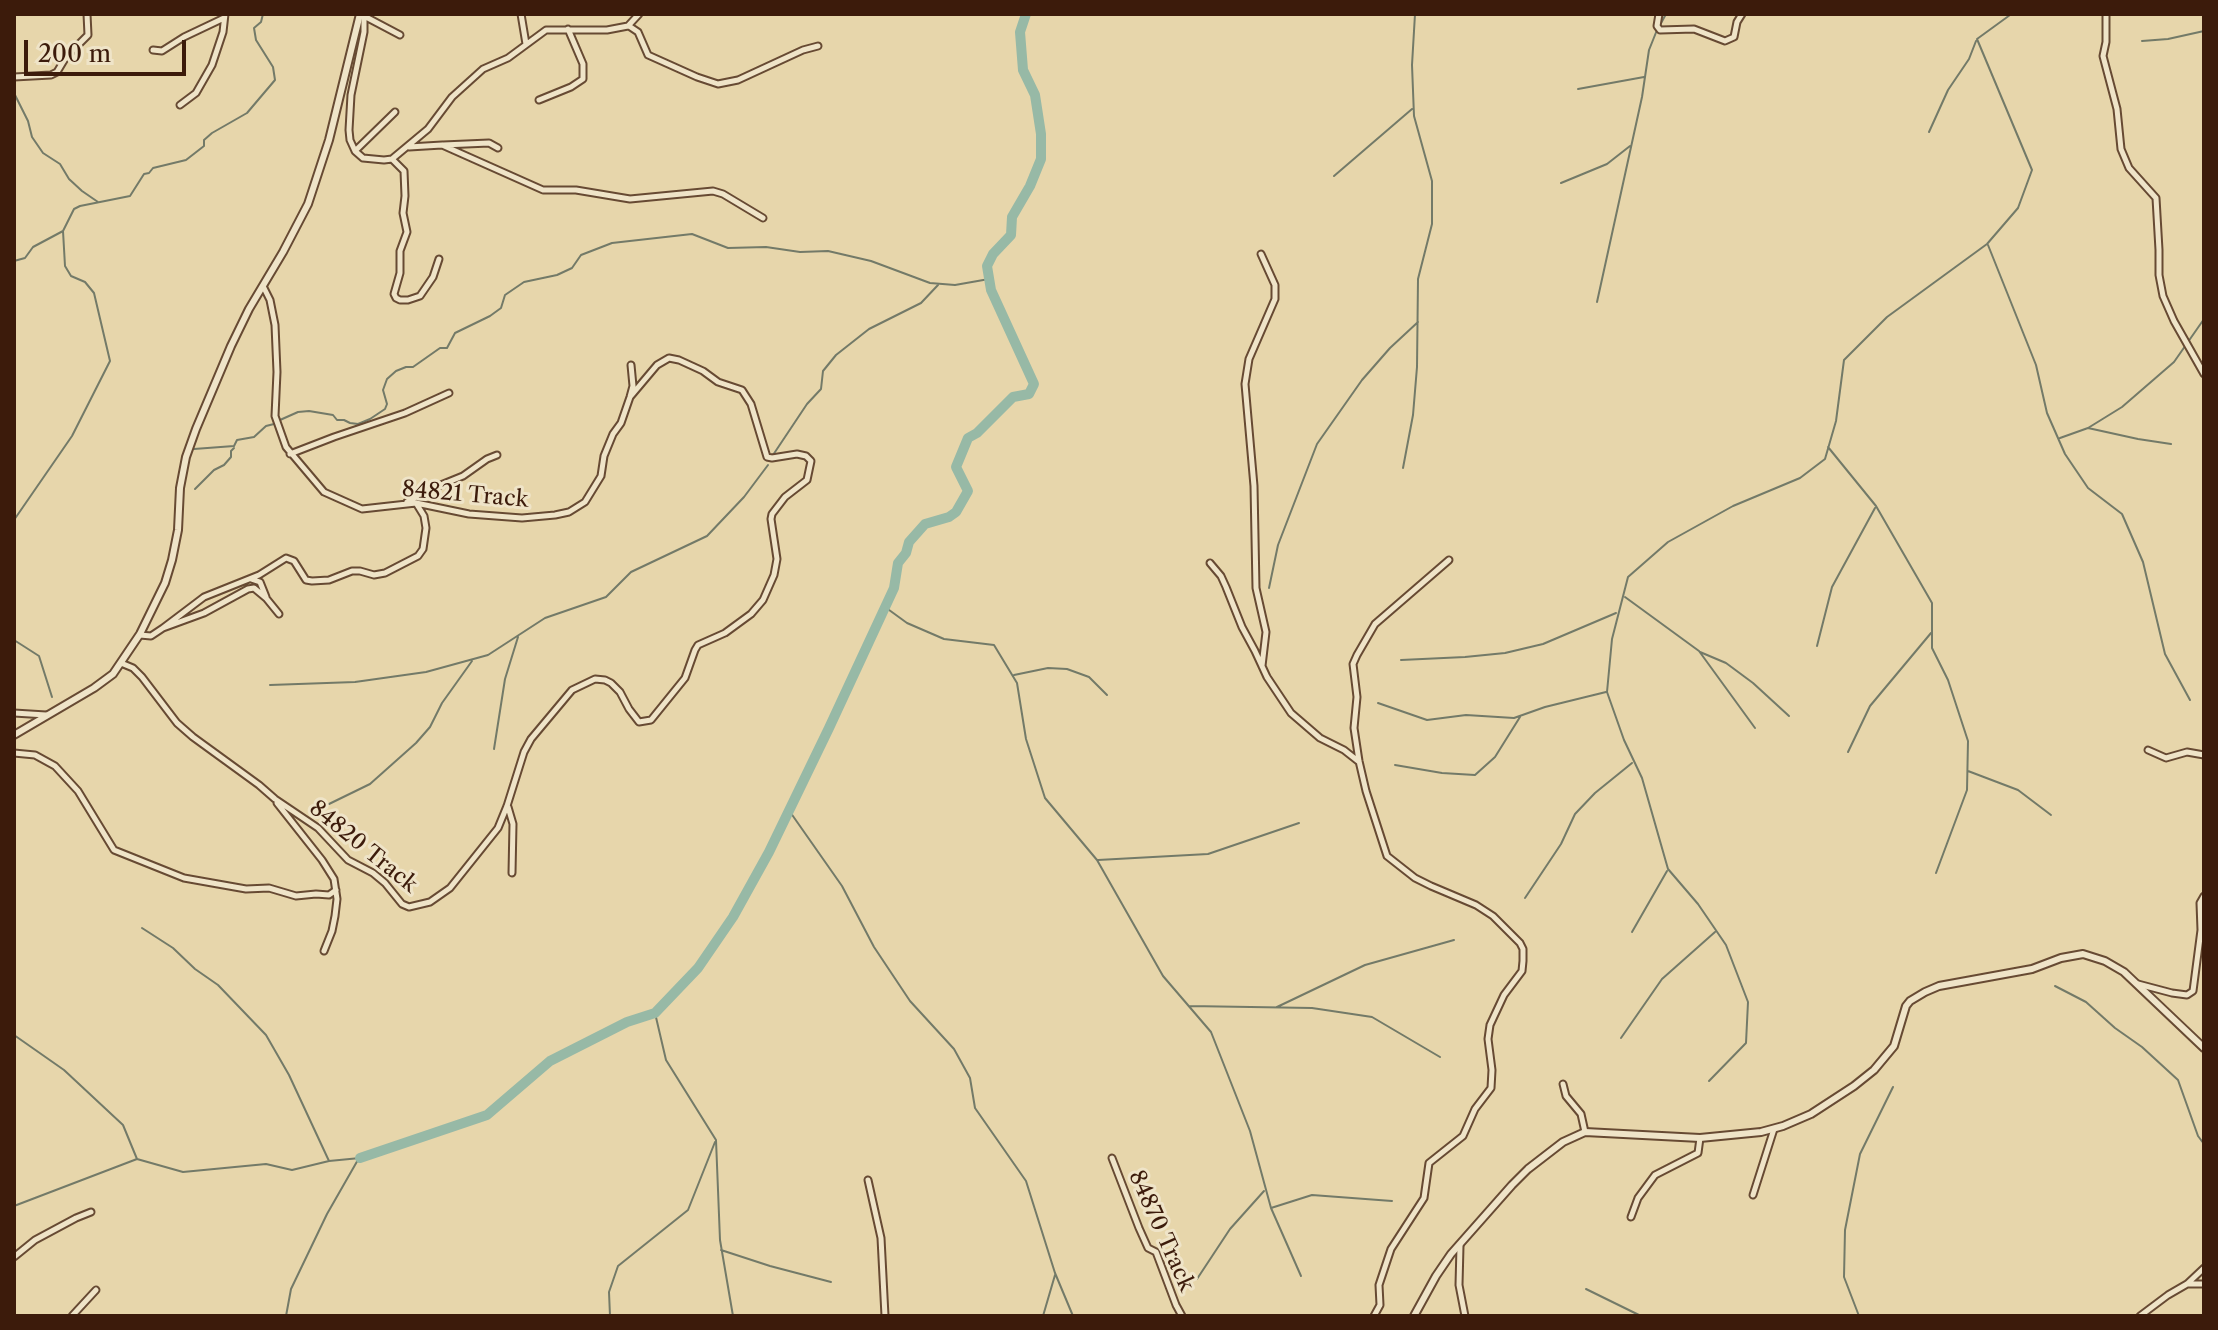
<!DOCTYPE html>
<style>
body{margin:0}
#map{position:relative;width:2218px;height:1330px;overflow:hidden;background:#e7d6ab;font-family:"Libre Caslon Text",serif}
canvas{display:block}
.frame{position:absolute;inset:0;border:16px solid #3c1b0b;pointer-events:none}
.scale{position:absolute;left:24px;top:40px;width:162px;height:36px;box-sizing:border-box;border:4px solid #3c1b0b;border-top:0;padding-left:10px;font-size:24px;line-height:28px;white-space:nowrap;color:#3c1b0b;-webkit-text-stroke:6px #efe4c8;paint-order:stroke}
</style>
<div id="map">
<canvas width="2218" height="1330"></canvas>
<div class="frame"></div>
<div class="scale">200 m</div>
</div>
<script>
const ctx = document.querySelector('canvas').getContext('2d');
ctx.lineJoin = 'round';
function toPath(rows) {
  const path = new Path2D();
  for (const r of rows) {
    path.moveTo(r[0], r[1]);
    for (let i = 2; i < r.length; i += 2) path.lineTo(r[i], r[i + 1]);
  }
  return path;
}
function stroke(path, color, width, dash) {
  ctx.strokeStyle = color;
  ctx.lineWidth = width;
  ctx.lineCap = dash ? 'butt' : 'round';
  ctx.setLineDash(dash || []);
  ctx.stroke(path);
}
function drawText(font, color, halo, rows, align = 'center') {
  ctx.font = font + ' "Libre Caslon Text",serif';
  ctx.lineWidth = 6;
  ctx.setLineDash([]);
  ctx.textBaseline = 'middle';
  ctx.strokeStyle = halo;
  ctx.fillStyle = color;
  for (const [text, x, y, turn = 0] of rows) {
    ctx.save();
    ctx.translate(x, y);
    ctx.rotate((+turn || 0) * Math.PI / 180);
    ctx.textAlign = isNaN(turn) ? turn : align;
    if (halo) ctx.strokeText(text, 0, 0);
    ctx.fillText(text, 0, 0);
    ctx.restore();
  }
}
stroke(toPath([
 [1660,25,1666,14],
 [2142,41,2168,39,2204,31],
 [1578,89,1644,77],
 [14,93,28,121,32,137,43,153,60,164,69,179,82,191,98,202],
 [1929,132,1948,90,1969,59,1976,41],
 [1334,176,1412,109],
 [1561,183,1607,164,1630,146],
 [1988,245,2036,365,2047,413,2065,454,2088,488,2122,514,2143,562,2165,654,2190,700],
 [14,261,25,258,33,247,63,231,74,209,80,206,130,196,144,174,149,173,153,168,186,160,204,146,204,140,212,133,247,113,275,80,273,67,256,40,254,28,261,22,263,14],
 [1597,302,1642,97,1649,50,1657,30],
 [280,420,298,412,309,411,333,415,337,420,344,420,350,423,358,424,370,419,385,409,387,404,383,390,387,379,396,371,406,367,413,367,440,348,447,348,455,333,490,316,501,308,505,295,524,282,557,275,572,268,581,255,612,243,692,234,728,248,766,247,800,252,828,251,871,261,930,283,955,285,989,279],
 [2088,428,2122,407,2174,362,2204,319],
 [2060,438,2088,428,2138,439,2171,444],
 [1828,447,1876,506,1932,603,1932,648,1948,680,1968,741,1967,790,1936,873],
 [194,449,234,446,237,440,254,437,266,426,274,424],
 [773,455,807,404,821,389,823,371,836,355,869,329,921,303,938,285],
 [1403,468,1413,415,1417,367,1418,279,1432,224,1432,181,1414,116,1412,65,1415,14],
 [195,489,214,470,224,465,231,457,231,451,234,448],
 [14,520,72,436,110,361,94,293,85,282,71,276,65,266,63,231],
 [1269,588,1278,545,1317,444,1362,380,1390,348,1418,322],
 [1625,597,1699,651,1755,728],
 [885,607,907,623,944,639,994,645,1017,683,1026,739,1045,798,1097,860,1163,976,1211,1032,1250,1131,1271,1208,1301,1276],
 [14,640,39,656,52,697],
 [1817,646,1832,587,1875,508],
 [1700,652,1726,663,1753,683,1789,716],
 [1401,660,1465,657,1505,653,1543,644,1616,613],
 [1014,675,1048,668,1067,669,1089,677,1107,695],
 [270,685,355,682,426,672,488,655,545,618,606,597,631,572,707,536,744,497,768,465],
 [1378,703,1427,720,1466,715,1514,718,1545,707,1606,692],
 [494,749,505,679,518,637],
 [1848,752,1870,706,1931,633],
 [1395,765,1442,773,1475,775,1495,757,1520,717],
 [1968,771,2018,790,2051,815],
 [329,804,370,784,416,743,430,727,442,703,472,661],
 [788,809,842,886,874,947,910,1001,954,1049,970,1078,975,1108,1026,1181,1055,1273,1073,1316],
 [1098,860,1208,854,1299,823],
 [1525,898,1561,844,1575,814,1595,793,1632,763],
 [142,928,173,948,195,969,218,985,266,1035,289,1075,329,1161],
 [1632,932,1667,871],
 [2055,986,2086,1002,2115,1028,2142,1047,2178,1080,2198,1136,2204,1144],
 [1189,1006,1312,1008,1372,1017,1440,1057],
 [1277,1007,1365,965,1454,940],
 [655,1013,666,1060,716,1140,720,1240,733,1316],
 [14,1035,64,1070,123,1125,137,1159],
 [1621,1038,1662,979,1715,932],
 [1709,1081,1746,1043,1748,1002,1726,945,1698,904,1668,869,1642,778,1624,740,1607,692,1612,639,1628,577,1668,542,1733,506,1800,478,1825,459,1836,421,1844,360,1887,317,1987,244,2018,208,2032,170,1977,39,2010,15,2009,14],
 [14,1206,137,1159,183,1172,266,1164,292,1170,329,1161,360,1158],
 [1271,1208,1312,1195,1392,1201],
 [721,1250,770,1266,831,1282],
 [1197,1279,1230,1229,1264,1191],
 [1586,1289,1641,1316],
 [286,1316,291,1289,327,1214,359,1158],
 [610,1316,609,1292,618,1266,688,1210,715,1142],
 [1043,1316,1055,1275],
 [1820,1316,1824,1316],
 [1859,1316,1844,1277,1845,1230,1860,1154,1893,1087]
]), '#737a68', 2);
stroke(toPath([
 [360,1158,487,1115,550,1061,627,1022,655,1013,698,968,733,917,769,852,829,728,894,588,898,563,906,553,909,542,925,524,949,517,956,512,968,491,956,467,968,438,977,433,1013,397,1029,394,1034,384,991,290,987,266,993,254,1011,235,1012,217,1030,186,1041,159,1041,134,1035,95,1023,70,1020,32,1026,14]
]), '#97b9a6', 10);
const minor = toPath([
 [364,14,364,32,351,95,349,130,350,140,355,151,363,158,384,160,392,159,428,129,452,97,483,69,508,58,546,30,607,30,628,26,639,14],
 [521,14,526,44],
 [1659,14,1657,26,1660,30,1694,29,1725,41,1734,37,1737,22,1742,14],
 [2106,14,2106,42,2103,56,2117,109,2121,149,2129,168,2156,198,2159,250,2159,275,2163,296,2174,321,2204,374],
 [364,16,400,35],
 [629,26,638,32,648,55,697,77,718,84,738,80,803,50,818,46],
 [153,50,162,51,184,37,224,18],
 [14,77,51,75,57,72,66,57,88,35,87,14],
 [539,100,571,87,583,79,583,64,568,29],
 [180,105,196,93,212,65,223,32,225,14],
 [443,145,489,143,498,148],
 [409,147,442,145,543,190,576,190,630,199,713,191,723,194,763,218],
 [355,151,395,112],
 [392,159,404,171,405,196,403,213,407,232,400,251,400,273,394,294,396,298,400,300,408,300,420,296,433,277,439,259],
 [1261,254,1275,285,1275,299,1249,359,1245,384,1254,486,1256,588,1266,632,1262,666],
 [263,286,270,300,275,325,277,372,275,416,286,447,324,492,362,509,416,503,469,514,522,518,555,515,569,512,585,502,601,476,604,456,613,434,621,423,630,397,633,386,631,365],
 [290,454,334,437,405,413,449,393],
 [407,502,431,489,463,476,487,459,497,455],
 [1210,563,1221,576,1226,587,1242,627,1255,651,1267,677,1291,713,1320,738,1344,750,1358,761],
 [251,579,260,582,266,597],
 [163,628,204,597,259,575,286,558,294,561,306,580,312,581,329,580,352,571,360,571,374,575,385,573,418,556,423,549,426,528,424,516,416,503],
 [140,635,151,636,163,628,204,613,248,589,254,588,266,598,279,614],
 [121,663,133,668,142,677,177,723,193,737,259,785,275,799,318,828,348,860,373,873,385,883,402,904,409,907,430,902,450,888,498,828,507,806,524,752,531,739,572,690,595,679,605,680,611,683,620,692,629,709,639,722,651,720,685,678,695,650,698,645,725,633,751,614,763,600,774,575,777,559,771,519,772,514,785,497,807,480,811,461,806,456,797,454,772,458,767,457,751,404,742,390,718,382,703,371,679,360,669,358,657,365,630,397],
 [14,713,46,715],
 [2148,750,2166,758,2187,752,2204,755],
 [14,753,35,755,55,766,78,791,114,850,184,878,246,889,269,888,296,896,316,894,329,895,336,890],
 [277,803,322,860,334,879,337,899,335,916,332,931,324,951],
 [508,807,513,824,512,873],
 [2138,984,2172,993,2187,995,2193,991,2201,930,2200,903,2204,896],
 [1563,1084,1566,1096,1581,1114,1585,1132],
 [1112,1158,1139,1228,1148,1248,1156,1252,1176,1305,1182,1316],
 [868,1180,881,1238,885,1316],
 [1753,1195,1774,1129],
 [1631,1217,1638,1198,1655,1175,1698,1153,1700,1138],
 [1460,1246,1459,1285,1465,1316],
 [14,1257,35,1240,76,1218,91,1212],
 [2188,1284,2204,1284],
 [72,1316,96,1290],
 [1374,1316,1380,1305,1379,1285,1391,1249,1424,1198,1429,1163,1463,1136,1475,1109,1491,1088,1492,1070,1488,1039,1490,1025,1504,995,1522,971,1523,961,1523,949,1520,943,1493,916,1476,905,1431,886,1415,878,1387,856,1366,791,1359,761,1354,728,1357,697,1353,664,1357,655,1375,624,1449,560],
 [2140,1316,2168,1295,2187,1284,2204,1268]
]);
const tertiary = toPath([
 [14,735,94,688,113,674,140,634,165,583,172,560,178,530,180,488,186,457,196,429,231,346,249,309,283,252,308,204,329,140,360,14],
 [1414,1316,1436,1276,1451,1254,1512,1185,1528,1169,1563,1142,1585,1132,1700,1138,1761,1132,1783,1126,1811,1114,1854,1086,1874,1070,1894,1046,1906,1006,1910,1001,1925,992,1939,986,2032,969,2061,958,2083,954,2105,961,2124,972,2204,1048]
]);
stroke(minor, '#674a33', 9);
stroke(tertiary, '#674a33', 10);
stroke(minor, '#efe4c8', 5);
stroke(tertiary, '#efe4c8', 6);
drawText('22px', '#3c1b0b', '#efe4c8', [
 ["84821 Track",465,495,5],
 ["84820 Track",363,847,39],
 ["84870 Track",1161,1231,66]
]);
</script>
